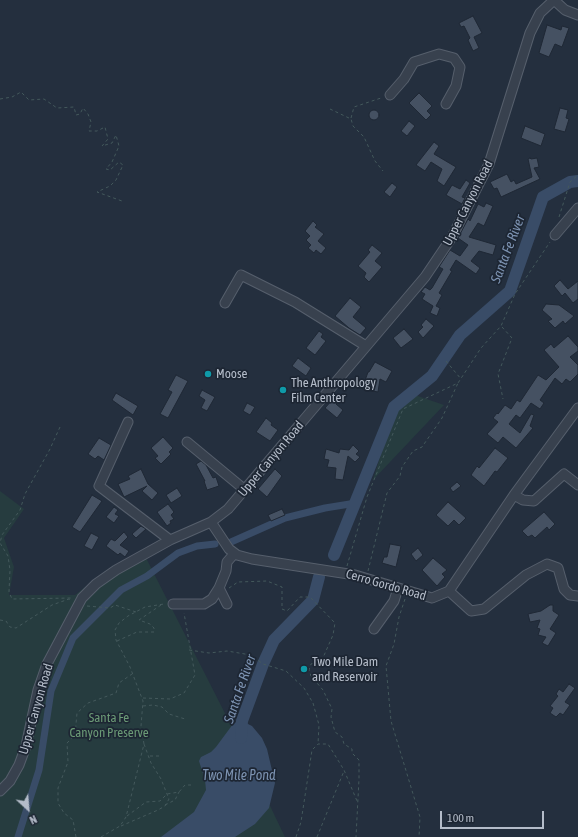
<!DOCTYPE html>
<style>
body{margin:0}
#map{position:relative;width:578px;height:837px;overflow:hidden;background:#242f3e;font-family:"Asap Condensed",sans-serif}
canvas{display:block}
.north{position:absolute;left:8px;top:789px;width:40px;height:40px;-webkit-text-stroke:3px #1d2633;paint-order:stroke;rotate:154deg;font-size:11px;font-weight:700;line-height:16px;text-align:center;color:#b4bcc9}
.north::after{content:'';display:block;margin:auto;width:14px;height:18px;background:#b4bcc9;clip-path:polygon(50% 0,100% 100%,50% 72%,0 100%)}
.scale{position:absolute;left:440px;top:811px;width:104px;height:18px;box-sizing:border-box;border:2px solid #b4bcc9;border-top:0;padding-left:5px;font-size:12px;line-height:14px;white-space:nowrap;color:#b4bcc9;-webkit-text-stroke:3px #1d2633;paint-order:stroke}
</style>
<div id="map">
<canvas width="578" height="837"></canvas>
<div class="north">N</div>
<div class="scale">100 m</div>
</div>
<script>
const ctx = document.querySelector('canvas').getContext('2d');
ctx.lineJoin = 'round';
function fillPath(path, color) {
  ctx.fillStyle = color;
  ctx.fill(path, 'evenodd');
}
function toPath(rows) {
  const path = new Path2D();
  for (const r of rows) {
    if (r.length === 3) {
      path.moveTo(r[0] + r[2], r[1]);
      path.arc(r[0], r[1], r[2], 0, 2 * Math.PI);
      continue;
    }
    path.moveTo(r[0], r[1]);
    for (let i = 2; i < r.length; i += 2) path.lineTo(r[i], r[i + 1]);
  }
  return path;
}
function stroke(path, color, width, dash) {
  ctx.strokeStyle = color;
  ctx.lineWidth = width;
  ctx.lineCap = dash ? 'butt' : 'round';
  ctx.setLineDash(dash || []);
  ctx.stroke(path);
}
function drawText(font, color, halo, rows, align = 'center') {
  ctx.font = font + ' "Asap Condensed",sans-serif';
  ctx.lineWidth = 3.5;
  ctx.setLineDash([]);
  ctx.textBaseline = 'middle';
  ctx.strokeStyle = halo;
  ctx.fillStyle = color;
  for (const [text, x, y, turn = 0] of rows) {
    ctx.save();
    ctx.translate(x, y);
    ctx.rotate((+turn || 0) * Math.PI / 180);
    ctx.textAlign = isNaN(turn) ? turn : align;
    if (halo) ctx.strokeText(text, 0, 0);
    ctx.fillText(text, 0, 0);
    ctx.restore();
  }
}
fillPath(toPath([
 [415,395,444,405,373,480,386,438,398,409],
 [0,491,24,509,4,538,14,567,9,595,75,595,107,570,143,552,235,733,285,837,0,837]
]), '#263c3f');
fillPath(toPath([
 [238,721,242,721,252,726,262,738,267,749,275,783,269,808,255,824,235,837,161,837,194,812,206,790,205,780,199,761,201,757,211,752,216,747,233,724]
]), '#394c67');
stroke(toPath([
 [231,542,285,518,325,508,356,503],
 [18,837,39,770,51,691,73,638,121,590,147,576,178,553,197,546,215,544]
]), '#394c67', 7);
stroke(toPath([
 [334,555,394,407,432,376,460,335,510,291,543,197,570,182,578,181],
 [241,738,242,721,263,664,274,640,313,600,319,577]
]), '#394c67', 12);
const building = toPath([
 [473,16,482,33,474,37,479,48,473,51,468,40,470,38,464,26,461,27,459,23,473,16],
 [547,25,561,30,562,26,569,28,562,47,555,44,549,57,539,53,547,25],
 [419,93,432,106,427,111,431,115,426,120,409,103,419,93],
 [560,108,568,110,566,118,569,119,565,132,554,129,560,108],
 [374,115,5],
 [409,121,415,126,407,136,401,131,409,121],
 [525,126,545,134,541,146,521,138,525,126],
 [434,142,439,146,434,154,456,167,444,186,437,181,442,169,431,162,425,171,416,165,434,142],
 [530,158,531,159,537,158,539,167,534,168,540,179,501,197,497,188,494,189,490,182,507,174,511,182,514,180,516,184,532,177,528,159,530,158],
 [466,180,470,183,462,197,465,198,462,204,446,195,452,185,460,189,466,180],
 [392,183,397,187,390,197,384,192,392,183],
 [486,203,493,206,484,226,478,223,469,237,496,245,493,255,479,251,471,261,480,268,476,274,456,260,450,270,452,271,439,293,442,295,436,306,440,308,437,316,430,313,433,306,422,299,425,294,421,292,425,287,430,290,432,288,443,269,439,267,450,250,460,256,468,245,458,238,468,219,470,221,478,204,484,207,486,203],
 [313,221,317,225,315,227,324,234,318,241,326,248,321,254,316,250,314,253,308,248,311,245,306,240,310,236,305,231,313,221],
 [372,245,382,253,375,261,382,267,369,282,364,277,366,273,358,266,370,252,368,250,372,245],
 [560,280,568,289,578,281,578,299,573,303,565,293,562,296,554,286,560,280],
 [350,298,361,307,353,317,366,328,360,335,349,328,335,316,350,298],
 [546,304,559,305,574,316,565,324,563,321,555,328,548,321,552,319,542,310,546,304],
 [426,319,434,326,423,338,418,332,423,327,421,325,426,319],
 [404,329,413,339,401,348,393,338,404,329],
 [319,331,323,334,321,337,326,341,315,355,306,348,319,331],
 [568,336,578,347,578,351,570,357,578,365,578,374,570,382,566,379,562,384,555,378,540,400,544,403,540,409,531,403,520,418,516,415,509,424,520,433,531,414,534,415,530,426,533,428,516,448,503,437,498,443,487,434,498,422,493,418,497,413,498,414,505,405,511,409,517,400,520,402,538,375,546,380,559,367,544,350,551,344,554,348,568,336],
 [298,358,311,368,306,376,292,366,298,358],
 [375,362,392,371,386,382,380,379,378,392,362,389,368,372,369,372,375,362],
 [176,375,188,381,168,418,160,414,172,392,168,390,176,375],
 [202,390,215,397,207,411,201,408,205,400,199,396,202,390],
 [116,393,138,406,133,415,112,400,116,393],
 [334,398,338,402,336,404,343,410,337,418,325,408,334,398],
 [247,403,255,407,250,415,243,411,247,403],
 [266,418,272,423,271,425,278,430,270,441,256,432,266,418],
 [163,437,173,448,169,452,171,454,161,464,155,458,158,456,151,448,163,437],
 [99,438,111,445,104,460,98,456,95,459,88,454,99,438],
 [353,445,359,451,356,454,360,457,355,462,348,456,343,480,335,479,336,468,327,467,329,460,324,459,326,449,339,453,340,449,349,450,353,445],
 [495,448,508,458,497,472,495,471,484,486,471,475,477,466,479,468,495,448],
 [201,461,206,465,213,478,216,477,219,486,207,490,204,481,205,481,196,464,201,461],
 [141,469,148,484,158,493,152,500,142,491,147,486,124,497,118,484,130,479,128,476,141,469],
 [275,469,282,476,267,497,258,489,275,469],
 [457,482,461,486,453,492,450,488,457,482],
 [177,488,182,496,171,503,166,495,177,488],
 [92,495,102,501,80,532,72,527,92,495],
 [448,502,466,518,459,525,454,520,448,526,436,515,448,502],
 [168,504,174,512,171,515,174,519,170,521,171,523,167,526,157,512,168,504],
 [114,507,118,510,115,514,119,516,114,523,106,517,114,507],
 [282,509,285,515,271,521,268,515,282,509],
 [544,512,555,524,549,530,547,527,535,538,532,535,528,537,522,531,544,512],
 [141,526,146,529,136,538,132,534,141,526],
 [124,532,128,537,120,545,129,551,125,557,120,553,118,555,106,546,111,539,115,541,124,532],
 [91,533,99,537,92,550,84,546,91,533],
 [390,544,401,546,396,567,382,563,384,557,387,557,390,544],
 [418,548,423,555,416,561,411,554,418,548],
 [433,558,447,570,442,574,445,577,437,586,422,570,433,558],
 [550,605,553,605,553,611,559,615,550,629,556,633,548,646,542,643,546,637,538,635,540,629,537,628,540,620,530,622,528,614,541,611,550,605],
 [569,684,575,688,565,702,570,705,563,715,560,713,556,717,550,713,553,708,550,706,558,696,556,694,559,689,563,692,569,684]
]);
fillPath(building, '#455162');
stroke(building, '#1f2835', 1);
const minor = toPath([
 [554,0,565,10,578,15],
 [390,95,404,79,414,62,439,54,454,58,460,67,456,86,446,104],
 [555,235,578,208],
 [225,303,241,275,295,302,366,346],
 [128,422,99,486,170,540],
 [187,442,245,490],
 [514,495,523,500,534,501,564,474,578,485],
 [211,522,229,549,237,555,252,559,355,575,432,598,449,591,514,495,578,408],
 [219,588,227,604],
 [449,591,471,611,484,609,526,575,547,564,558,568,564,589,570,595,578,596],
 [173,604,204,604,212,599,219,588,226,571,227,562,234,554],
 [374,629,394,601,398,588],
 [0,791,10,781,19,765,26,746,38,690,47,664,82,598,96,584,116,570,170,540,211,522,228,509,425,277,452,237,489,164,530,33,540,13,554,0]
]);
stroke(minor, '#565f6c', 11);
stroke(toPath([
 [0,99,12,97,21,92,29,100,44,99,57,108,74,107,76,115,80,114,83,108,88,114,91,122,89,131,97,131,105,127,108,139,102,146,112,143,116,135,119,146,112,162,106,169,110,170,119,162,123,165,116,180,110,186,97,192,122,201],
 [330,109,351,119,353,126,364,137,375,161,383,171],
 [351,118,354,107,381,98],
 [559,217,570,182,578,175],
 [502,327,512,338,498,374,503,399],
 [446,361,461,379],
 [60,427,50,449,25,494,20,510,2,535,0,543,8,556,10,570,9,592,12,599,73,598],
 [347,566,367,497,403,409,458,383,481,348,501,326,515,294,550,242],
 [368,571,387,493,400,476,402,467,413,451,422,447,442,418,458,383],
 [229,588,238,582,267,581,282,587,282,609,287,611,300,597,310,597,335,623,333,635,322,660,311,664,309,670,311,676,323,690,332,709,331,717,335,732,342,737,344,744,352,749,352,753,359,760,359,779,356,837],
 [405,599,399,617,394,644,386,666,391,721,420,817,419,837],
 [87,606,110,608,115,605,136,612],
 [0,620,6,621,10,627,16,628,52,605,69,599,72,601],
 [117,641,137,632,154,632,154,628,150,624,139,620,161,605],
 [189,650,209,653,227,651,251,655,263,664,286,671,304,688,313,703,319,725,318,744],
 [143,698,170,699,184,693,195,675,184,613],
 [143,706,153,705,162,707,169,714,185,719],
 [150,756,162,756],
 [165,805,175,800,179,792],
 [127,816,146,802,160,801,167,794,179,792,185,785,191,785],
 [121,826,158,810,165,806,169,799,161,779,151,763,144,744],
 [76,837,73,820,64,813,58,803,58,788,68,762,67,743,75,735,77,713,88,703,116,693,119,683,132,674],
 [101,837,120,826,126,817,144,744,141,726,143,701,130,667,116,640,115,630,119,623,128,616,145,607,164,604],
 [296,837,301,822,312,750,318,744,328,744,344,770,357,801],
 [317,837,344,771]
]), '#44595c', 1, [3, 3]);
stroke(minor, '#38414e', 9);
for (const [x, y, r, color] of [
 [208,374,4,"#0f9aa8"],
 [283,390,4,"#0f9aa8"],
 [304,669,4,"#0f9aa8"]
]) {
  const dot = new Path2D();
  dot.arc(x, y, r, 0, 2 * Math.PI);
  ctx.fillStyle = color;
  ctx.fill(dot);
  stroke(dot, '#1d2633', 1.5);
}
drawText('13px', '#b4bcc9', '#1d2633', [
 ["Upper Canyon Road",468,203,-63],
 ["Upper Canyon Road",271,459,-50],
 ["Cerro Gordo Road",386,585,16],
 ["Upper Canyon Road",36,709,-74]
]);
drawText('13px', '#b4bcc9', '#1d2633', [
 ["Moose",216,374],
 ["The Anthropology",291,383],
 ["Film Center",291,398],
 ["Two Mile Dam",312,662],
 ["and Reservoir",312,677]
], 'left');
drawText('13px', '#6b9a76', '#1d2633', [
 ["Santa Fe",109,718],
 ["Canyon Preserve",109,733]
]);
drawText('italic 14px', '#7c92b1', '#1d2633', [
 ["Santa Fe River",508,249,-69],
 ["Santa Fe River",240,689,-71],
 ["Two Mile Pond",239,776]
]);
</script>
